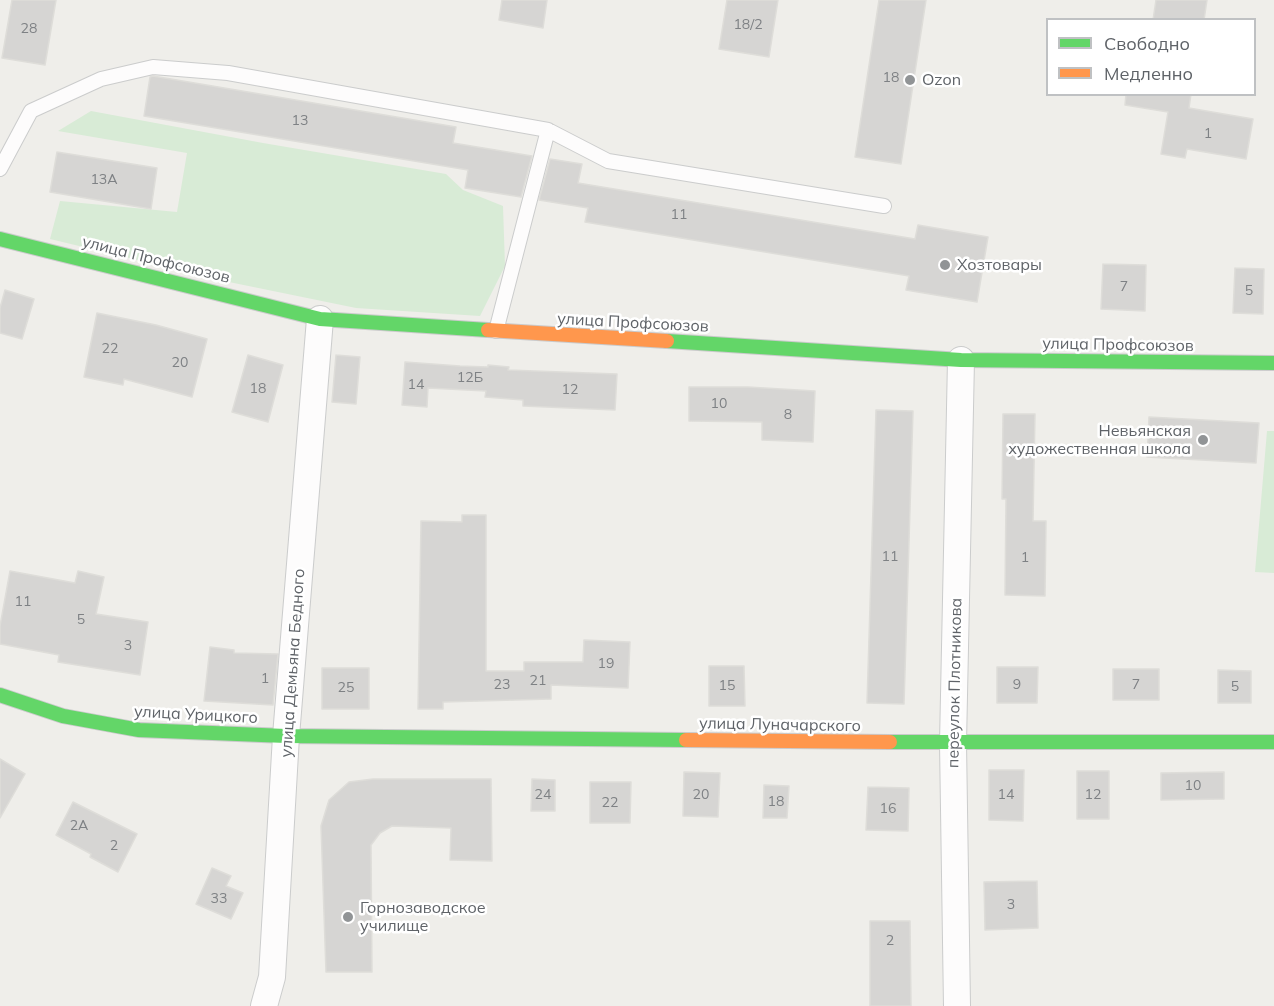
<!DOCTYPE html>
<meta charset="utf-8">
<style>
body{margin:0}
#map{position:relative;width:1274px;height:1006px;overflow:hidden;background:#efeeea;font-family:Mulish,sans-serif}
canvas{display:block}
.legend{position:absolute;left:1046px;top:18px;width:210px;height:78px;box-sizing:border-box;background:#fff;border:2px solid #bfc1c3;margin:0;padding:8px 10px;list-style:none;font-size:18px;color:#5f6368}
.legend li{display:flex;align-items:center;gap:12px;height:30px}
.legend b{width:30px;border:2px solid #bfc1c3}
</style>
<div id="map">
<canvas width="1274" height="1006"></canvas>
<ul class="legend">
<li><b style="height:8px;background:#63d668"></b>Свободно</li>
<li><b style="height:8px;background:#ff974d"></b>Медленно</li>
</ul>
</div>
<script>
const ctx = document.querySelector('canvas').getContext('2d');
ctx.lineJoin = 'round';
function fillPath(path, color) {
  ctx.fillStyle = color;
  ctx.fill(path, 'evenodd');
}
function toPath(rows) {
  const path = new Path2D();
  for (const r of rows) {
    path.moveTo(r[0], r[1]);
    for (let i = 2; i < r.length; i += 2) path.lineTo(r[i], r[i + 1]);
  }
  return path;
}
function stroke(path, color, width, dash) {
  ctx.strokeStyle = color;
  ctx.lineWidth = width;
  ctx.lineCap = dash ? 'butt' : 'round';
  ctx.setLineDash(dash || []);
  ctx.stroke(path);
}
function drawText(font, color, halo, rows, align = 'center') {
  ctx.font = font + ' Mulish,sans-serif';
  ctx.lineWidth = 5;
  ctx.setLineDash([]);
  ctx.textBaseline = 'middle';
  ctx.strokeStyle = halo;
  ctx.fillStyle = color;
  for (const [text, x, y, turn = 0] of rows) {
    ctx.save();
    ctx.translate(x, y);
    ctx.rotate((+turn || 0) * Math.PI / 180);
    ctx.textAlign = isNaN(turn) ? turn : align;
    if (halo) ctx.strokeText(text, 0, 0);
    ctx.fillText(text, 0, 0);
    ctx.restore();
  }
}
fillPath(toPath([
 [91,111,263,143,446,174,463,190,503,206,505,266,480,316,356,308,229,282,50,239,60,201,177,212,187,153,58,131],
 [1267,431,1274,431,1274,573,1255,572]
]), '#d8ebd6');
const building = toPath([
 [12,0,56,0,45,65,2,58,12,0],
 [502,0,547,0,543,28,499,20,502,0],
 [727,0,778,0,769,57,719,49,727,0],
 [879,0,926,0,901,164,855,157,879,0],
 [1156,0,1207,0,1204,20,1153,20,1156,0],
 [153,76,456,127,453,143,532,156,521,197,465,188,468,170,144,116,150,77,153,76],
 [1126,94,1191,94,1189,108,1253,119,1246,159,1187,149,1185,158,1161,154,1168,112,1125,105,1126,94],
 [57,152,157,168,151,209,50,192,57,152],
 [550,159,582,164,578,183,915,239,918,225,988,237,977,302,906,290,909,276,585,222,588,208,539,200,550,159],
 [1103,264,1146,265,1145,311,1101,309,1103,264],
 [1235,268,1264,269,1263,314,1233,313,1235,268],
 [5,290,34,299,22,339,0,333,0,308,5,290],
 [97,313,156,325,207,339,192,397,124,379,123,385,84,377,97,313],
 [248,355,283,365,268,422,232,412,248,355],
 [336,355,360,357,356,404,332,402,336,355],
 [405,362,460,366,488,367,488,365,509,367,508,370,617,374,615,410,523,406,523,400,485,397,486,391,428,388,427,407,402,405,405,362],
 [689,387,748,387,815,391,813,442,762,440,762,422,689,421,689,387],
 [876,410,913,411,904,704,867,703,876,410],
 [1003,414,1035,414,1033,521,1046,521,1045,596,1005,595,1006,499,1002,499,1003,414],
 [1149,417,1259,423,1256,463,1147,457,1149,417],
 [462,515,486,515,486,671,524,671,524,662,583,662,584,640,630,642,628,688,551,685,551,699,443,702,443,709,418,709,421,521,462,522,462,515],
 [10,571,75,583,78,571,104,577,96,614,148,622,140,675,58,662,59,655,0,644,0,626,10,571],
 [210,647,234,650,234,653,278,654,273,705,204,701,210,647],
 [709,666,744,666,745,706,709,706,709,666],
 [997,667,1038,667,1037,703,997,703,997,667],
 [322,668,369,668,369,709,322,709,322,668],
 [1113,669,1159,669,1159,700,1113,700,1113,669],
 [1218,670,1251,671,1251,703,1218,703,1218,670],
 [0,759,25,774,0,818,0,759],
 [989,770,1024,770,1023,821,989,820,989,770],
 [1077,771,1109,771,1109,819,1077,819,1077,771],
 [684,772,720,773,718,817,683,816,684,772],
 [1224,772,1224,799,1161,800,1161,773,1224,772],
 [373,779,491,779,492,861,450,860,451,828,392,826,380,833,371,845,372,972,326,972,321,826,329,800,349,782,373,779],
 [532,779,555,780,555,811,531,811,532,779],
 [590,782,631,782,630,823,590,823,590,782],
 [764,785,789,786,787,818,763,818,764,785],
 [868,787,909,788,908,831,866,830,868,787],
 [73,802,137,834,118,872,90,857,91,854,56,835,73,802],
 [212,868,231,876,226,886,243,893,231,919,196,904,212,868],
 [1037,881,1038,928,985,930,984,882,1037,881],
 [870,921,910,921,911,1006,870,1006,870,921]
]);
fillPath(building, '#d6d5d3');
stroke(building, '#deddd9', 1.5);
const lane = toPath([
 [0,169,31,111,101,79,153,67,228,73,548,130],
 [496,331,548,130,608,161,884,206]
]);
const street = toPath([
 [264,1006,272,977,286,736,320,319],
 [957,1006,953,743,961,360]
]);
const fast = toPath([
 [0,239,320,319,488,330],
 [667,341,961,360,1274,363],
 [0,695,63,716,139,730,286,736,686,740],
 [890,742,1274,742]
]);
const slow = toPath([
 [488,330,667,341],
 [686,740,890,742]
]);
stroke(lane, '#cbcccc', 16);
stroke(street, '#cbcccc', 28);
stroke(fast, '#cacacb', 16);
stroke(slow, '#cacacb', 16);
stroke(lane, '#fdfcfc', 14);
stroke(street, '#fdfcfc', 26);
stroke(fast, '#63d668', 14);
stroke(slow, '#ff974d', 14);
for (const [x, y, r, color] of [
 [910,80,6,"#919496"],
 [945,265,6,"#919496"],
 [1203,440,6,"#919496"],
 [348,917,6,"#919496"]
]) {
  const dot = new Path2D();
  dot.arc(x, y, r, 0, 2 * Math.PI);
  ctx.fillStyle = color;
  ctx.fill(dot);
  stroke(dot, '#fff', 2);
}
drawText('14px', '#7e8184', null, [
 ["18/2",748,25],
 ["28",29,29],
 ["18",891,78],
 ["13",300,121],
 ["1",1208,134],
 ["13А",104,180],
 ["11",679,215],
 ["7",1124,287],
 ["5",1249,291],
 ["22",110,349],
 ["20",180,363],
 ["12Б",470,378],
 ["14",416,385],
 ["18",258,389],
 ["12",570,390],
 ["10",719,404],
 ["8",788,415],
 ["11",890,557],
 ["1",1025,558],
 ["11",23,602],
 ["5",81,620],
 ["3",128,646],
 ["19",606,664],
 ["1",265,679],
 ["21",538,681],
 ["23",502,685],
 ["9",1017,685],
 ["7",1136,685],
 ["15",727,686],
 ["5",1235,687],
 ["25",346,688],
 ["10",1193,786],
 ["24",543,795],
 ["20",701,795],
 ["14",1006,795],
 ["12",1093,795],
 ["18",776,802],
 ["22",610,803],
 ["16",888,809],
 ["2А",79,826],
 ["2",114,846],
 ["33",219,899],
 ["3",1011,905],
 ["2",890,941]
]);
drawText('16px', '#5f6368', '#fff', [
 ["Ozon",922,80],
 ["Хозтовары",957,265],
 ["Невьянская",1191,431,"right"],
 ["художественная школа",1191,449,"right"],
 ["Горнозаводское",360,908],
 ["училище",360,926]
], 'left');
drawText('16px', '#5f6368', '#fff', [
 ["улица Профсоюзов",156,260,14],
 ["улица Профсоюзов",633,323,3],
 ["улица Профсоюзов",1118,345,1],
 ["улица Демьяна Бедного",293,663,-86],
 ["переулок Плотникова",955,683,-89],
 ["улица Урицкого",196,715,3],
 ["улица Луначарского",780,725,1]
]);
</script>
